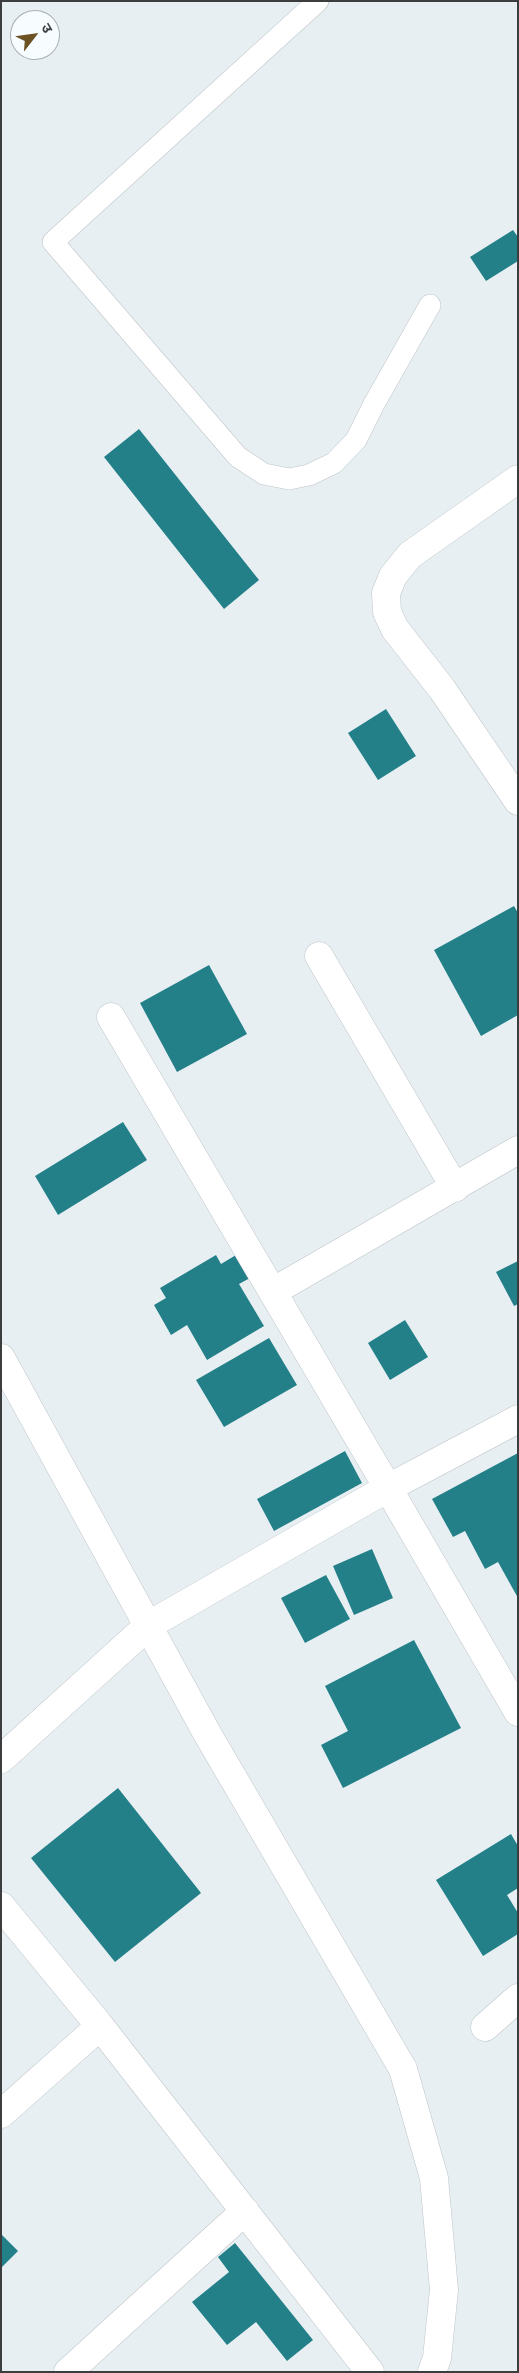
<!DOCTYPE html>
<meta charset="utf-8">
<style>
body{margin:0}
#map{position:relative;width:519px;height:2373px;overflow:hidden;background:#e8eff3;font-family:"Crimson Pro","Noto Sans Devanagari",serif}
canvas{display:block}
.frame{position:absolute;inset:0;border:2px solid #3b3d3f;pointer-events:none}
.north{position:absolute;left:10px;top:10px;width:50px;height:50px;box-sizing:border-box;background:#f6fcff;border:1px solid #abb0b2;border-radius:50%;rotate:60deg;font-size:14px;font-weight:700;line-height:20px;text-align:center;color:#3b3d3f}
.north::after{content:'';display:block;margin:auto;width:18px;height:22px;background:#6c5123;clip-path:polygon(50% 0,100% 100%,50% 72%,0 100%)}
</style>
<div id="map">
<canvas width="519" height="2373"></canvas>
<div class="frame"></div>
<div class="north">उ</div>
</div>
<script>
const ctx = document.querySelector('canvas').getContext('2d');
ctx.lineJoin = 'round';
function fillPath(path, color) {
  ctx.fillStyle = color;
  ctx.fill(path, 'evenodd');
}
function toPath(rows) {
  const path = new Path2D();
  for (const r of rows) {
    path.moveTo(r[0], r[1]);
    for (let i = 2; i < r.length; i += 2) path.lineTo(r[i], r[i + 1]);
  }
  return path;
}
function stroke(path, color, width, dash) {
  ctx.strokeStyle = color;
  ctx.lineWidth = width;
  ctx.lineCap = dash ? 'butt' : 'round';
  ctx.setLineDash(dash || []);
  ctx.stroke(path);
}
fillPath(toPath([
 [513,230,518,237,518,261,486,281,470,257],
 [139,429,259,580,224,609,104,457],
 [386,709,416,756,378,780,348,733],
 [514,906,518,913,518,1015,481,1036,434,950],
 [209,965,247,1034,177,1072,140,1003],
 [123,1122,147,1160,58,1215,35,1176],
 [216,1255,221,1264,236,1255,250,1278,239,1284,264,1326,207,1360,187,1325,171,1335,154,1305,166,1298,160,1288],
 [518,1261,518,1304,514,1306,496,1272],
 [405,1320,428,1357,390,1380,368,1343],
 [269,1338,297,1385,224,1427,196,1380],
 [345,1451,362,1483,274,1531,257,1499],
 [518,1453,518,1598,498,1562,485,1569,465,1531,453,1537,432,1499],
 [372,1549,393,1598,354,1615,333,1566],
 [326,1575,350,1619,305,1643,281,1598],
 [414,1640,461,1728,343,1788,321,1745,348,1731,325,1686],
 [118,1788,201,1893,115,1962,31,1858],
 [511,1834,518,1846,518,1888,507,1895,518,1913,518,1934,483,1956,436,1880],
 [1,2234,18,2251,1,2268],
 [235,2243,313,2340,287,2361,256,2322,227,2345,192,2302,229,2272,218,2257]
]), '#238089');
const lane = toPath([
 [318,1,53,242,238,457,264,474,289,479,309,475,334,463,356,440,374,404,430,305]
]);
const street = toPath([
 [518,479,410,555,393,576,386,593,387,612,395,629,442,689,518,801],
 [319,956,455,1188],
 [274,1291,518,1150],
 [1,1358,208,1735,403,2069,434,2178,444,2290,437,2358,432,2372],
 [518,1419,388,1488,518,1712],
 [1,1759,149,1625,388,1488,111,1017],
 [1,1906,100,2026,370,2372],
 [485,2027,518,1998],
 [1,2114,100,2026],
 [68,2372,245,2211]
]);
stroke(lane, '#bec5c9', 22);
stroke(street, '#bec5c9', 29);
stroke(lane, '#fff', 21);
stroke(street, '#fff', 28);
</script>
